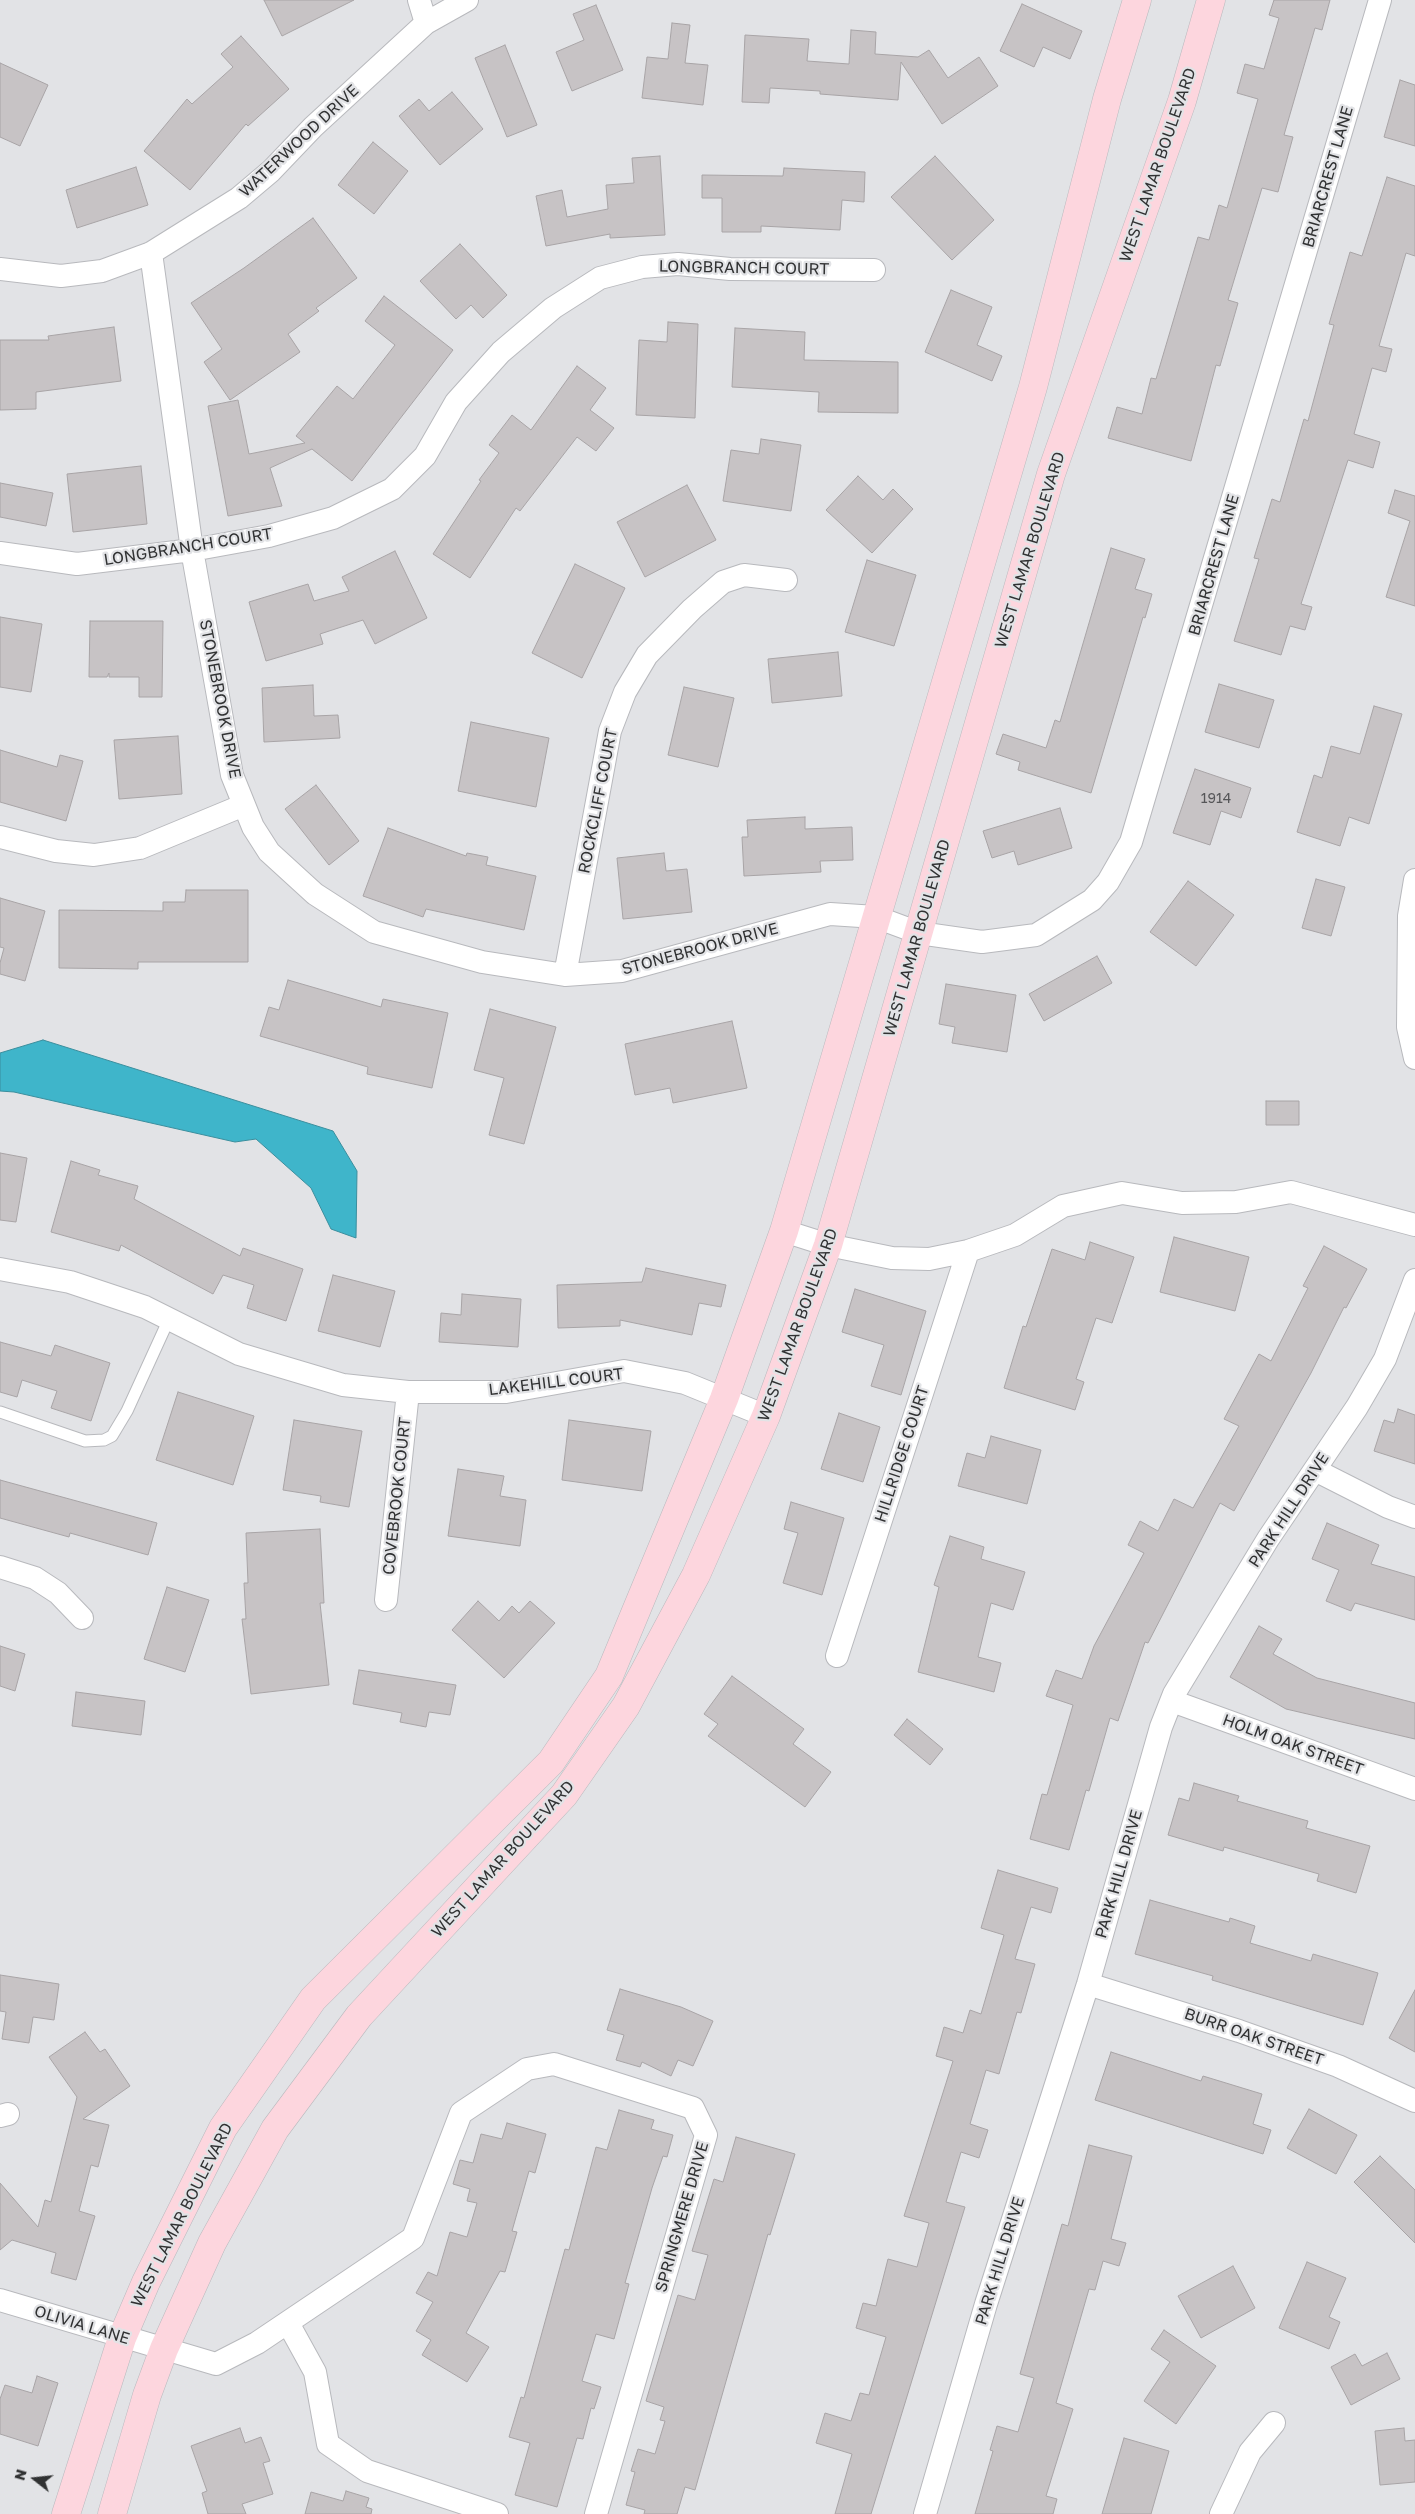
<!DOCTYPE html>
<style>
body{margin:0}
#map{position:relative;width:1415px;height:2514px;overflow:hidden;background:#e2e3e6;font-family:"Golos Text",sans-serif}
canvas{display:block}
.north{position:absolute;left:10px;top:2454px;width:50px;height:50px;-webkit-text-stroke:4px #e2e3e6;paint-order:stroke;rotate:286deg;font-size:14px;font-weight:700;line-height:20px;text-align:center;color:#313233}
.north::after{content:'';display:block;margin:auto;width:18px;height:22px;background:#313233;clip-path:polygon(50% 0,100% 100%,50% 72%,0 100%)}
</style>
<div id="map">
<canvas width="1415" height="2514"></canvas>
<div class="north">N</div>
</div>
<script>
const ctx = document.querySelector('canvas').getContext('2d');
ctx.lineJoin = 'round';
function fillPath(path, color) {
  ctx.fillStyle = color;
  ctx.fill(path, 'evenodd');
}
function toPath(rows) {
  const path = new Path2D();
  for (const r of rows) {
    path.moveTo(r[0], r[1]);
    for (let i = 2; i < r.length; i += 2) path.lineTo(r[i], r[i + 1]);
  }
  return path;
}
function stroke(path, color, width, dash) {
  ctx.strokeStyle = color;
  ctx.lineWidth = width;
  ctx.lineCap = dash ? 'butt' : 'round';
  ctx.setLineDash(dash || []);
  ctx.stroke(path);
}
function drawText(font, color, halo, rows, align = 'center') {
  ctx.font = font + ' "Golos Text",sans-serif';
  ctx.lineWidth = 4.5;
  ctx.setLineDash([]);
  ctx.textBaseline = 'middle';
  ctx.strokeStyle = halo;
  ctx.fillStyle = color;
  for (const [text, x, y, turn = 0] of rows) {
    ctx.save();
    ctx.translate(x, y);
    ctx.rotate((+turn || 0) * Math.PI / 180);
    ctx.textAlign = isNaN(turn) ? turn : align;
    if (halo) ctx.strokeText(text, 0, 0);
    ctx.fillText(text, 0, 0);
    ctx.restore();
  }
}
const water = toPath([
 [43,1040,333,1131,357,1171,356,1238,331,1229,311,1188,256,1139,235,1142,14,1092,0,1091,0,1053,43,1040]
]);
fillPath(water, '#3fb5ca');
stroke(water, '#3b8e9d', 1);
const building = toPath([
 [264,0,354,0,282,36,264,0],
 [1274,0,1330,0,1322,30,1315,28,1284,135,1293,137,1278,192,1262,188,1228,300,1238,303,1220,366,1216,365,1191,461,1108,438,1117,407,1142,414,1151,378,1156,379,1198,237,1209,240,1219,205,1227,208,1258,99,1237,93,1245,64,1264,69,1279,18,1269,15,1274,0],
 [1022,4,1082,31,1070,59,1043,47,1034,67,1000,51,1022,4],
 [596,5,623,70,572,91,556,52,584,40,573,14,596,5],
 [672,23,690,25,685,63,708,65,703,105,642,98,647,57,668,59,672,23],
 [851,30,876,32,875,54,918,57,929,50,948,78,979,57,998,86,942,124,901,62,898,100,820,94,820,91,770,88,769,103,742,102,745,35,809,39,807,61,849,64,851,30],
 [241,36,289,89,248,126,246,124,190,190,144,151,187,99,192,104,233,67,221,54,241,36],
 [505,45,537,125,507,137,475,58,505,45],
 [0,63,48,85,20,146,0,137,0,63],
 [1400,80,1415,85,1415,146,1384,137,1400,80],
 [452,92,483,129,440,165,399,116,419,99,429,111,452,92],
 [373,142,408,171,374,214,338,185,373,142],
 [660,156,665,235,610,238,610,234,546,246,536,196,562,190,567,217,608,209,606,185,634,183,632,158,660,156],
 [935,156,994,220,952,260,891,197,935,156],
 [136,167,148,205,77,228,66,190,136,167],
 [784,168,865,172,864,202,842,200,840,230,761,226,761,232,722,232,722,198,702,198,702,175,783,176,784,168],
 [1387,177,1415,186,1415,256,1406,253,1379,346,1392,349,1386,372,1372,368,1354,434,1380,442,1373,468,1348,460,1301,604,1312,607,1305,630,1290,626,1281,655,1234,641,1259,559,1254,558,1272,499,1280,502,1304,419,1308,421,1334,325,1329,324,1350,252,1362,256,1387,177],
 [313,218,357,278,316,308,319,311,288,334,300,352,230,400,204,362,222,349,191,303,244,268,313,218],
 [460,244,507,295,483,318,471,305,456,319,420,281,460,244],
 [951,290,992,307,977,345,1002,356,992,381,925,352,951,290],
 [384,296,453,350,352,481,312,449,270,468,282,506,228,516,208,406,238,400,249,454,305,443,296,436,337,386,353,399,395,345,365,321,384,296],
 [668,322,698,324,695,418,636,415,639,340,667,342,668,322],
 [114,327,121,381,36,392,36,409,0,410,0,340,49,340,48,336,114,327],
 [735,328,805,332,804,360,898,362,898,413,818,412,819,392,732,387,735,328],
 [577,366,606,388,590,410,614,428,596,451,577,437,520,511,516,508,470,578,433,554,481,481,479,480,499,453,489,445,512,415,531,430,577,366],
 [761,439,801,445,791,511,723,501,731,450,759,454,761,439],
 [141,466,147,524,73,532,67,474,141,466],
 [858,476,883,500,893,489,913,509,872,553,826,510,858,476],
 [0,483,53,493,46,526,0,517,0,483],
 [687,485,716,540,645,577,617,522,687,485],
 [1395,490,1415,496,1415,606,1386,597,1410,521,1388,513,1395,490],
 [1111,548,1145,559,1135,589,1152,594,1145,618,1143,617,1091,793,1018,770,1020,762,996,754,1003,734,1046,748,1055,720,1060,722,1111,548],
 [395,551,427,618,375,644,363,620,320,634,323,644,266,661,249,602,308,584,314,601,349,591,342,577,395,551],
 [867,560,916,575,894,646,845,632,867,560],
 [575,564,625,588,582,678,532,653,575,564],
 [0,617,42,624,31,692,0,687,0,617],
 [90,621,163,621,162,697,139,697,139,677,109,677,109,673,107,677,89,677,90,621],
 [838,652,842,696,772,703,768,659,838,652],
 [1219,684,1274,700,1259,748,1205,732,1219,684],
 [313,685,314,716,338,715,340,738,264,742,262,688,313,685],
 [684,687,734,698,718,767,668,755,684,687],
 [1374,706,1402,714,1369,824,1349,817,1340,846,1297,832,1314,775,1322,778,1331,746,1360,754,1374,706],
 [471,722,549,738,536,807,458,791,471,722],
 [178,736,182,794,119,799,114,740,178,736],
 [0,750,57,767,60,755,83,761,66,821,0,802,0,750],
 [1195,769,1251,788,1241,818,1221,811,1210,845,1173,833,1195,769],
 [316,785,359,841,329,865,285,809,316,785],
 [1060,808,1072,848,1018,865,1014,851,992,858,983,831,1060,808],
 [805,817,805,829,852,827,853,860,820,861,821,872,744,876,742,837,748,837,747,820,805,817],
 [388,828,466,856,467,853,488,857,486,865,536,876,524,930,426,909,423,917,363,896,388,828],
 [664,853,666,871,687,869,692,912,623,919,617,858,664,853],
 [1316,879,1345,887,1331,936,1302,928,1316,879],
 [1188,881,1234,915,1196,966,1150,932,1188,881],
 [186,890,248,890,248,962,138,962,138,969,59,968,59,910,163,911,163,902,185,902,186,890],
 [0,898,45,911,25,981,0,974,0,963,4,948,0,947,0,898],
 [1097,956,1112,983,1044,1021,1029,994,1097,956],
 [288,980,381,1007,383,999,448,1013,432,1088,367,1074,368,1067,260,1036,269,1007,279,1010,288,980],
 [946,984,1016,995,1007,1052,952,1043,955,1027,939,1024,946,984],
 [490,1009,556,1027,524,1144,489,1135,504,1078,474,1070,490,1009],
 [732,1021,747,1088,673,1103,670,1088,635,1095,625,1044,732,1021],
 [1266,1101,1299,1101,1299,1125,1266,1125,1266,1101],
 [0,1153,27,1158,16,1222,0,1220,0,1153],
 [71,1161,100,1170,98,1175,138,1186,134,1199,240,1256,243,1248,303,1269,286,1321,247,1308,254,1285,223,1275,213,1294,121,1245,119,1251,51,1232,71,1161],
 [1174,1237,1249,1257,1235,1311,1160,1292,1174,1237],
 [1090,1242,1134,1257,1112,1323,1096,1318,1076,1379,1084,1382,1075,1410,1004,1388,1023,1326,1026,1327,1052,1249,1085,1260,1090,1242],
 [1324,1246,1367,1269,1346,1308,1344,1307,1311,1373,1234,1511,1220,1503,1148,1643,1145,1642,1118,1721,1110,1718,1089,1791,1086,1790,1069,1850,1030,1839,1042,1794,1047,1795,1073,1705,1046,1696,1056,1670,1082,1679,1094,1646,1144,1553,1128,1545,1140,1521,1158,1531,1174,1499,1193,1508,1239,1426,1224,1419,1259,1354,1271,1361,1308,1288,1303,1286,1324,1246],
 [646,1268,726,1285,721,1307,699,1303,692,1335,620,1320,620,1326,558,1328,557,1285,642,1282,646,1268],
 [333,1275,395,1291,380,1347,318,1331,333,1275],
 [855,1289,926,1311,901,1395,871,1386,884,1345,842,1332,855,1289],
 [462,1294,521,1299,518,1347,439,1342,441,1313,461,1315,462,1294],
 [0,1342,51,1356,55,1345,110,1363,91,1421,51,1408,57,1391,22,1380,17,1397,0,1392,0,1342],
 [178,1392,254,1416,233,1485,156,1460,178,1392],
 [1398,1409,1415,1415,1415,1464,1374,1451,1384,1420,1394,1423,1398,1409],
 [839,1413,880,1427,863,1482,821,1469,839,1413],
 [294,1420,362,1431,349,1507,320,1502,321,1496,283,1490,294,1420],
 [569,1420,651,1431,642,1491,562,1480,569,1420],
 [991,1436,1041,1450,1027,1504,958,1486,967,1453,985,1458,991,1436],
 [458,1469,504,1476,500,1496,526,1500,520,1546,448,1536,458,1469],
 [0,1480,157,1523,148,1555,70,1533,69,1537,0,1518,0,1480],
 [791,1502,844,1518,822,1595,783,1583,798,1533,784,1529,791,1502],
 [1327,1523,1379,1545,1371,1564,1415,1577,1415,1620,1355,1603,1351,1611,1326,1601,1339,1570,1312,1559,1327,1523],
 [320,1529,324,1603,320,1603,329,1685,251,1694,242,1619,246,1619,244,1583,248,1583,246,1533,320,1529],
 [950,1536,984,1547,981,1559,1025,1572,1013,1610,991,1603,978,1657,1001,1663,994,1692,918,1672,939,1587,934,1585,950,1536],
 [167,1587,209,1600,185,1672,144,1659,167,1587],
 [478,1601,499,1621,512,1606,519,1613,530,1601,555,1623,504,1678,452,1630,478,1601],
 [1259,1626,1282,1639,1273,1654,1317,1678,1415,1703,1415,1739,1286,1709,1230,1677,1259,1626],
 [0,1646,25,1654,15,1691,0,1686,0,1646],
 [359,1670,456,1685,450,1715,429,1712,426,1727,400,1722,402,1713,353,1704,359,1670],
 [732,1676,804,1729,793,1744,831,1772,805,1807,708,1736,718,1724,704,1714,732,1676],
 [76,1692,145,1701,141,1735,72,1726,76,1692],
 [907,1719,943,1749,930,1765,894,1735,907,1719],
 [1194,1783,1239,1796,1237,1801,1308,1821,1306,1828,1370,1846,1356,1893,1317,1881,1319,1874,1224,1847,1223,1851,1168,1835,1179,1798,1189,1801,1194,1783],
 [998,1870,1058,1888,1051,1913,1031,1907,1015,1959,1035,1964,1021,2013,1017,2012,999,2074,986,2070,970,2124,988,2130,979,2158,961,2152,946,2202,965,2207,871,2514,835,2514,852,2454,816,2443,825,2413,851,2421,860,2393,869,2395,886,2337,856,2328,863,2303,876,2306,888,2259,917,2267,929,2223,904,2216,953,2061,936,2056,944,2027,963,2033,970,2010,981,2014,1004,1935,981,1928,998,1870],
 [1150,1900,1229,1922,1230,1918,1255,1926,1250,1943,1311,1961,1313,1954,1378,1973,1363,2025,1212,1980,1213,1976,1135,1954,1150,1900],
 [0,1975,59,1984,54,2020,33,2017,29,2043,2,2039,6,2012,0,2011,0,1975],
 [620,1989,681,2007,713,2021,693,2066,678,2060,671,2076,642,2062,640,2067,616,2060,624,2035,607,2030,620,1989],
 [1415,1990,1415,2052,1389,2038,1415,1990],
 [85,2032,100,2052,105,2049,130,2086,83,2119,109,2125,98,2167,91,2165,79,2211,95,2216,76,2280,51,2273,56,2253,12,2240,0,2250,0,2183,38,2227,45,2200,51,2202,77,2097,49,2057,85,2032],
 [1111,2052,1201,2081,1203,2076,1262,2094,1253,2124,1271,2130,1263,2154,1095,2100,1111,2052],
 [1309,2109,1357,2135,1336,2174,1287,2148,1309,2109],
 [619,2110,654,2120,651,2129,673,2135,667,2157,663,2156,652,2188,625,2283,629,2284,614,2339,596,2334,582,2381,601,2387,594,2409,591,2408,583,2439,577,2438,557,2507,515,2495,530,2443,509,2437,521,2397,524,2398,565,2249,569,2250,596,2147,607,2150,619,2110],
 [507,2123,546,2134,535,2173,529,2171,512,2231,517,2232,505,2272,500,2271,466,2333,489,2347,467,2382,422,2355,431,2340,416,2331,433,2302,416,2293,428,2272,437,2276,450,2232,467,2237,477,2203,467,2201,470,2189,453,2184,460,2160,473,2163,481,2134,502,2139,507,2123],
 [736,2137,795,2154,770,2235,768,2234,695,2490,685,2487,677,2514,644,2514,645,2510,626,2505,635,2472,631,2471,638,2449,655,2454,665,2421,660,2420,664,2407,646,2401,678,2295,695,2300,708,2255,692,2251,714,2179,723,2182,736,2137],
 [1089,2145,1132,2156,1111,2239,1126,2243,1119,2266,1103,2261,1095,2290,1089,2289,1056,2403,1073,2409,1046,2496,1057,2499,1053,2514,975,2514,993,2451,990,2450,997,2426,1018,2432,1034,2378,1020,2374,1062,2224,1068,2226,1089,2145],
 [1380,2156,1415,2190,1415,2243,1354,2182,1380,2156],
 [1307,2262,1346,2278,1329,2317,1340,2322,1329,2349,1279,2328,1307,2262],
 [1233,2266,1255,2308,1201,2338,1178,2296,1233,2266],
 [1164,2330,1216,2366,1176,2424,1144,2401,1170,2362,1151,2349,1164,2330],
 [1387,2353,1400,2379,1351,2405,1331,2367,1355,2354,1362,2366,1387,2353],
 [37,2376,58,2383,38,2446,0,2434,0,2399,5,2385,32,2393,37,2376],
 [240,2428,245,2443,261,2437,270,2461,263,2463,273,2494,242,2504,246,2514,208,2514,202,2493,207,2491,191,2446,240,2428],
 [1404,2428,1405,2441,1415,2440,1415,2482,1380,2485,1375,2431,1404,2428],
 [1124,2438,1169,2451,1151,2514,1102,2514,1124,2438],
 [346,2491,369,2498,366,2507,372,2509,371,2514,305,2514,311,2492,343,2501,346,2491]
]);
fillPath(building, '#c7c3c5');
stroke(building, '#a8a4a6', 1);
const lane = toPath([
 [0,1412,85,1441,104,1440,112,1436,127,1411,169,1319]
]);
const street = toPath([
 [419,0,426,23],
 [151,253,192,550,232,775,253,827,269,852,315,894,374,932,482,962,565,975,622,971,830,914,876,917,919,933,982,942,1036,935,1092,900,1108,882,1131,842,1380,0],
 [0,269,61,276,102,271,151,253,239,198,271,171,313,127,426,23,467,0],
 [0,553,77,564,192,550,269,536,333,518,392,489,425,456,456,402,501,352,553,308,600,278,642,267,678,264,730,269,874,270],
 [0,837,56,851,94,855,140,848,244,805],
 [1415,880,1409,916,1408,1027,1415,1058],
 [565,975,610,731,625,692,647,655,692,609,723,582,744,575,786,580],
 [784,1231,828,1245,892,1258,929,1259,968,1251,1015,1235,1063,1206,1122,1193,1182,1203,1236,1202,1291,1192,1415,1225],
 [0,1269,70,1282,145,1307,239,1354,343,1385,408,1392,506,1392,624,1371,685,1383,766,1416],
 [1315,1470,1388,1507,1415,1517],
 [0,1567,35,1578,58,1593,82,1618],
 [386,1600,408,1392],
 [837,1656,968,1251],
 [1172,1701,1415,1789],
 [1088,1984,1239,2031,1338,2066,1415,2101],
 [0,2116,8,2114],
 [0,2300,216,2364,257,2343,413,2238,461,2113,527,2069,554,2064,693,2108,706,2135,596,2514],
 [288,2323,315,2372,328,2444,367,2471,497,2514],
 [925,2514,986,2304,1088,1984,1161,1727,1174,1694,1268,1539,1357,1407,1385,1359,1415,1280],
 [1221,2514,1250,2452,1274,2423]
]);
const secondary = toPath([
 [66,2514,122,2338,146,2282,223,2128,313,1999,551,1762,609,1676,724,1399,784,1231,1033,387,1107,99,1137,0],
 [112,2514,147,2395,164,2349,212,2243,275,2129,359,2016,564,1795,626,1706,696,1575,766,1416,828,1245,1051,474,1182,101,1211,0]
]);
stroke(lane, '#b8b9bd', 13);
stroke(street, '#b8b9bd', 24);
stroke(secondary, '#b8b9bd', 29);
stroke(lane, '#fff', 11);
stroke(street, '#fff', 22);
stroke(secondary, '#fdd6de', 28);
drawText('14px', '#565658', null, [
 ["1914",1216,799]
]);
drawText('16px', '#313233', '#e2e3e6', [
 ["WATERWOOD DRIVE",299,141,-43],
 ["WEST LAMAR BOULEVARD",1158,165,-71],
 ["BRIARCREST LANE",1328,177,-74],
 ["LONGBRANCH COURT",744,268,1],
 ["LONGBRANCH COURT",188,547,-9],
 ["WEST LAMAR BOULEVARD",1030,550,-73],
 ["BRIARCREST LANE",1214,565,-74],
 ["STONEBROOK DRIVE",220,699,79],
 ["ROCKCLIFF COURT",598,801,-79],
 ["WEST LAMAR BOULEVARD",917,938,-74],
 ["STONEBROOK DRIVE",700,949,-15],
 ["WEST LAMAR BOULEVARD",798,1325,-70],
 ["LAKEHILL COURT",556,1382,-7],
 ["HILLRIDGE COURT",902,1454,-72],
 ["COVEBROOK COURT",397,1496,-84],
 ["PARK HILL DRIVE",1289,1510,-57],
 ["HOLM OAK STREET",1293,1745,20],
 ["WEST LAMAR BOULEVARD",503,1859,-48],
 ["PARK HILL DRIVE",1119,1874,-74],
 ["BURR OAK STREET",1254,2037,19],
 ["WEST LAMAR BOULEVARD",182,2215,-63],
 ["SPRINGMERE DRIVE",682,2217,-74],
 ["PARK HILL DRIVE",1000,2261,-73],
 ["OLIVIA LANE",82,2325,17]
]);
</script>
